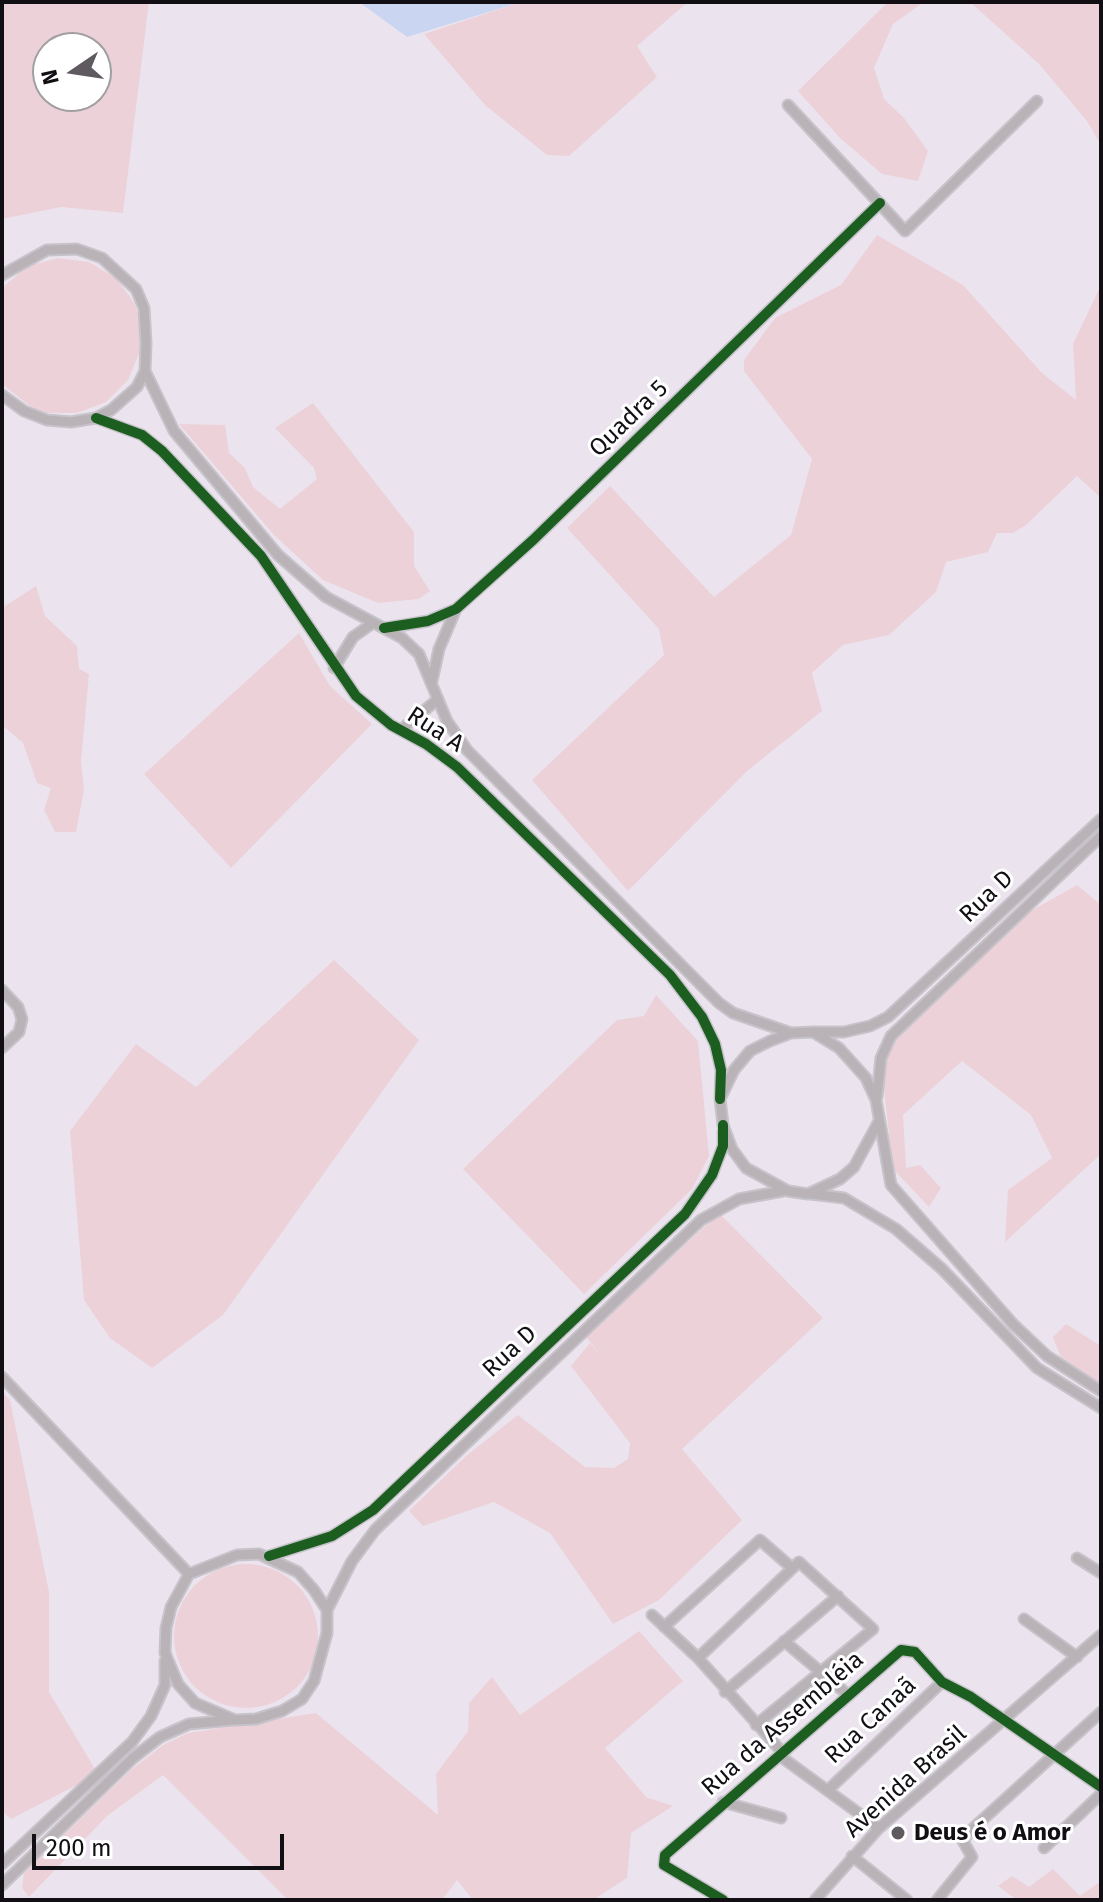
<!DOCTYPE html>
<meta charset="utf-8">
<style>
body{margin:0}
#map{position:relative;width:1103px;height:1902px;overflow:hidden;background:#ebe4ee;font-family:"Fira Sans",sans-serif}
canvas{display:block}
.frame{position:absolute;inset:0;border:4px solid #120f14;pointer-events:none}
.north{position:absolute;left:32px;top:32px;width:80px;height:80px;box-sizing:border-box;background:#fff;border:2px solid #a09fa1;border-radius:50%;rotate:257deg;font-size:22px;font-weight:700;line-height:32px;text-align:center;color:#120f14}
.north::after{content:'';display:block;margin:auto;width:28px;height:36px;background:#5e5a60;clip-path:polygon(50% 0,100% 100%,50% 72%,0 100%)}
.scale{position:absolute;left:32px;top:1834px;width:252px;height:36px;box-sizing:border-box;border:4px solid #120f14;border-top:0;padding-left:10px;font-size:24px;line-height:28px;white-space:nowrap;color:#120f14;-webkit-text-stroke:6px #fff;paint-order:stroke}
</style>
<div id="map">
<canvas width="1103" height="1902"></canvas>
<div class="frame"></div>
<div class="north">N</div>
<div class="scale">200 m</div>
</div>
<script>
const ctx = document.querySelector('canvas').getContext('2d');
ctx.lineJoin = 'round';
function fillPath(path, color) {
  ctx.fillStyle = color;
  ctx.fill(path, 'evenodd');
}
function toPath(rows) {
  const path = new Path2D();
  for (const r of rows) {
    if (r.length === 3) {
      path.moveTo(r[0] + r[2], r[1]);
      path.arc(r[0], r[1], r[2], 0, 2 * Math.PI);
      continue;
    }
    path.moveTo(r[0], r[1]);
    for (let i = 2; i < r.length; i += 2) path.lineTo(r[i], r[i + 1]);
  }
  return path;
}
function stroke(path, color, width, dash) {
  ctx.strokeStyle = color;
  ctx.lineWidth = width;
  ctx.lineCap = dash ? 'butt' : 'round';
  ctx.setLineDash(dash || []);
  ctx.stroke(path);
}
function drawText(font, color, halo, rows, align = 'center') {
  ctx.font = font + ' "Fira Sans",sans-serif';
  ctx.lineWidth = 6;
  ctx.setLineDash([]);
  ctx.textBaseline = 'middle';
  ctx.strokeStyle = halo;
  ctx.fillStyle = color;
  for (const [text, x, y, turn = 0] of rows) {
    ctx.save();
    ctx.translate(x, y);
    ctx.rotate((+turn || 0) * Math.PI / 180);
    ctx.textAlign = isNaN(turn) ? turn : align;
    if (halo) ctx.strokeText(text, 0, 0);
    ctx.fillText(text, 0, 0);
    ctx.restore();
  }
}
fillPath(toPath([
 [2,2,149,2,123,213,61,207,2,219],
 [48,48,96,48,96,96,48,96],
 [521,2,688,2,637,46,657,77,569,156,547,155,485,105,424,34],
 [888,2,924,2,893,24,874,68,884,99,904,118,928,151,918,181,882,174,840,138,798,91],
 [970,2,1101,2,1101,145,1087,121,1039,64],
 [877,235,963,285,1042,373,1076,400,1073,344,1101,285,1101,498,1077,476,1026,525,1013,533,997,533,988,552,946,562,936,592,889,635,843,645,812,673,822,711,747,771,628,891,532,780,664,655,659,629,567,528,610,486,714,597,791,535,812,459,744,371,744,360,775,318,841,285],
 [58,258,89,262,116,278,135,304,140,319,140,351,128,380,106,402,77,413,46,413,31,407,2,384,2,288,28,266],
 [313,403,414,532,414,566,430,591,419,599,378,603,323,580,274,535,179,424,225,425,229,453,245,468,253,487,280,509,317,479,314,468,275,428],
 [36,586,45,616,77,646,79,669,89,674,81,762,84,790,76,832,55,832,44,810,51,788,37,783,23,743,2,725,2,608],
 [299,633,330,686,372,724,231,868,144,774],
 [1077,885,1101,905,1101,1154,1005,1242,1008,1190,1052,1158,1031,1115,962,1061,903,1115,906,1168,920,1165,941,1188,929,1207,893,1169,883,1080,885,1059,898,1035,1024,915],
 [334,960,419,1040,223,1315,152,1368,110,1338,84,1300,70,1131,136,1044,196,1087],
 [656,995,698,1041,709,1156,692,1189,584,1294,463,1169,617,1020,644,1016],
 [719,1213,823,1318,682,1449,742,1520,659,1600,613,1624,550,1533,494,1502,423,1526,409,1511,466,1456,518,1415,585,1467,614,1468,628,1459,630,1443,571,1366,590,1343,604,1359,586,1337],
 [1066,1324,1101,1346,1101,1384,1078,1374,1061,1358,1053,1337],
 [2,1392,10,1400,49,1592,49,1692,98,1774,11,1819,2,1811],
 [246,1636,72],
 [639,1631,683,1681,605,1748,646,1797,673,1806,631,1833,627,1878,593,1900,473,1900,457,1880,442,1900,288,1900,163,1775,107,1816,29,1897,22,1888,24,1873,132,1769,163,1745,188,1733,316,1713,438,1815,436,1774,468,1731,469,1703,492,1677,520,1715],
 [1053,1869,1080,1896,1101,1881,1101,1900,1017,1900,998,1886,1012,1876,1029,1887]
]), '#ecd1d9');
fillPath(toPath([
 [359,2,521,2,407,37]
]), '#cad5f2');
const minor = toPath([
 [788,105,905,231,1037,101],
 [2,275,47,250,77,249,102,258,136,289,144,308,146,343,145,371,137,387,111,410,96,418,71,422,47,420,24,411,2,395],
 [145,371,174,431,278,555,326,597,402,638,419,654,447,721,467,750,719,1003,733,1013,791,1033],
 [96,418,142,435,162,451,261,556,356,696,391,725,426,744,457,767,670,975,702,1017,715,1044,721,1070,720,1099],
 [386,628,428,621,456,609,533,540,880,203],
 [334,668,353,637,373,623],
 [432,681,439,649,456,609],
 [401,730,438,699],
 [2,990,18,1007,22,1019,19,1032,2,1048],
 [813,1032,844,1032,870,1026,888,1017,1101,819],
 [877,1097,881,1058,891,1036,1101,836],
 [879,1121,854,1167,840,1179,808,1194,788,1191,746,1168,732,1149,723,1125,720,1099,734,1070,750,1051,770,1041,791,1033,813,1032,839,1048,866,1078,876,1100,891,1185,1013,1324,1047,1356,1101,1391],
 [811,1194,844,1198,896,1229,942,1269,1037,1368,1101,1408],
 [2,1377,189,1574],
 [259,1554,298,1572,314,1590,327,1610,327,1633,314,1681,302,1699,282,1711,256,1719,235,1720,195,1703,178,1684,165,1653,166,1628,171,1607,189,1574,237,1555,259,1554],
 [269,1556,332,1536,373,1510,685,1214,712,1175,723,1146,723,1132],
 [1077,1558,1101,1573],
 [327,1610,352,1561,375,1530,701,1220,739,1199,783,1191],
 [652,1615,698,1658,782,1752],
 [1024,1619,1077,1657],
 [664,1627,760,1540,792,1568],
 [784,1641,847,1694],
 [698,1658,799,1562,873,1629,756,1725],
 [725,1692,838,1596],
 [780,1756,879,1828],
 [828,1790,942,1682],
 [723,1802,781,1818],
 [1044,1848,1101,1794],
 [852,1856,907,1900],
 [2,1864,132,1742,151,1716,165,1685,165,1661],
 [2,1885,133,1758,160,1737,189,1724,233,1720],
 [723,1900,664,1865,665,1855,901,1650,915,1652,942,1682,971,1697,1101,1787],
 [815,1900,879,1828,1101,1635],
 [937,1900,972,1857,963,1841,969,1832,1101,1712]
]);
stroke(minor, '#c7c3ca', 13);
stroke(minor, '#b9b3b7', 9);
stroke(toPath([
 [96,418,142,435,162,451,261,556,356,696,391,725,426,744,457,767,670,975,702,1017,715,1044,721,1070,720,1099],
 [384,628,428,621,456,609,533,540,880,203],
 [269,1556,332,1536,373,1510,685,1214,712,1175,723,1146,723,1125],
 [723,1900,664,1865,665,1855,901,1650,915,1652,942,1682,971,1697,1101,1787]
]), '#1b5e20', 10);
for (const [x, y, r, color] of [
 [898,1833,8,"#5e5a60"]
]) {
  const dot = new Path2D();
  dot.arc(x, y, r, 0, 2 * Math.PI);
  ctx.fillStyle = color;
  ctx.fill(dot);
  stroke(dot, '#fff', 3);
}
drawText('24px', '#120f14', '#fff', [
 ["Quadra 5",629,419,-44],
 ["Rua A",435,730,33],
 ["Rua D",987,897,-44],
 ["Rua D",510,1352,-43],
 ["Rua Canaã",871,1721,-43],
 ["Rua da Assembléia",783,1724,-41],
 ["Avenida Brasil",906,1782,-42]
]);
drawText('bold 24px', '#120f14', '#fff', [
 ["Deus é o Amor",914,1833]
], 'left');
</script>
